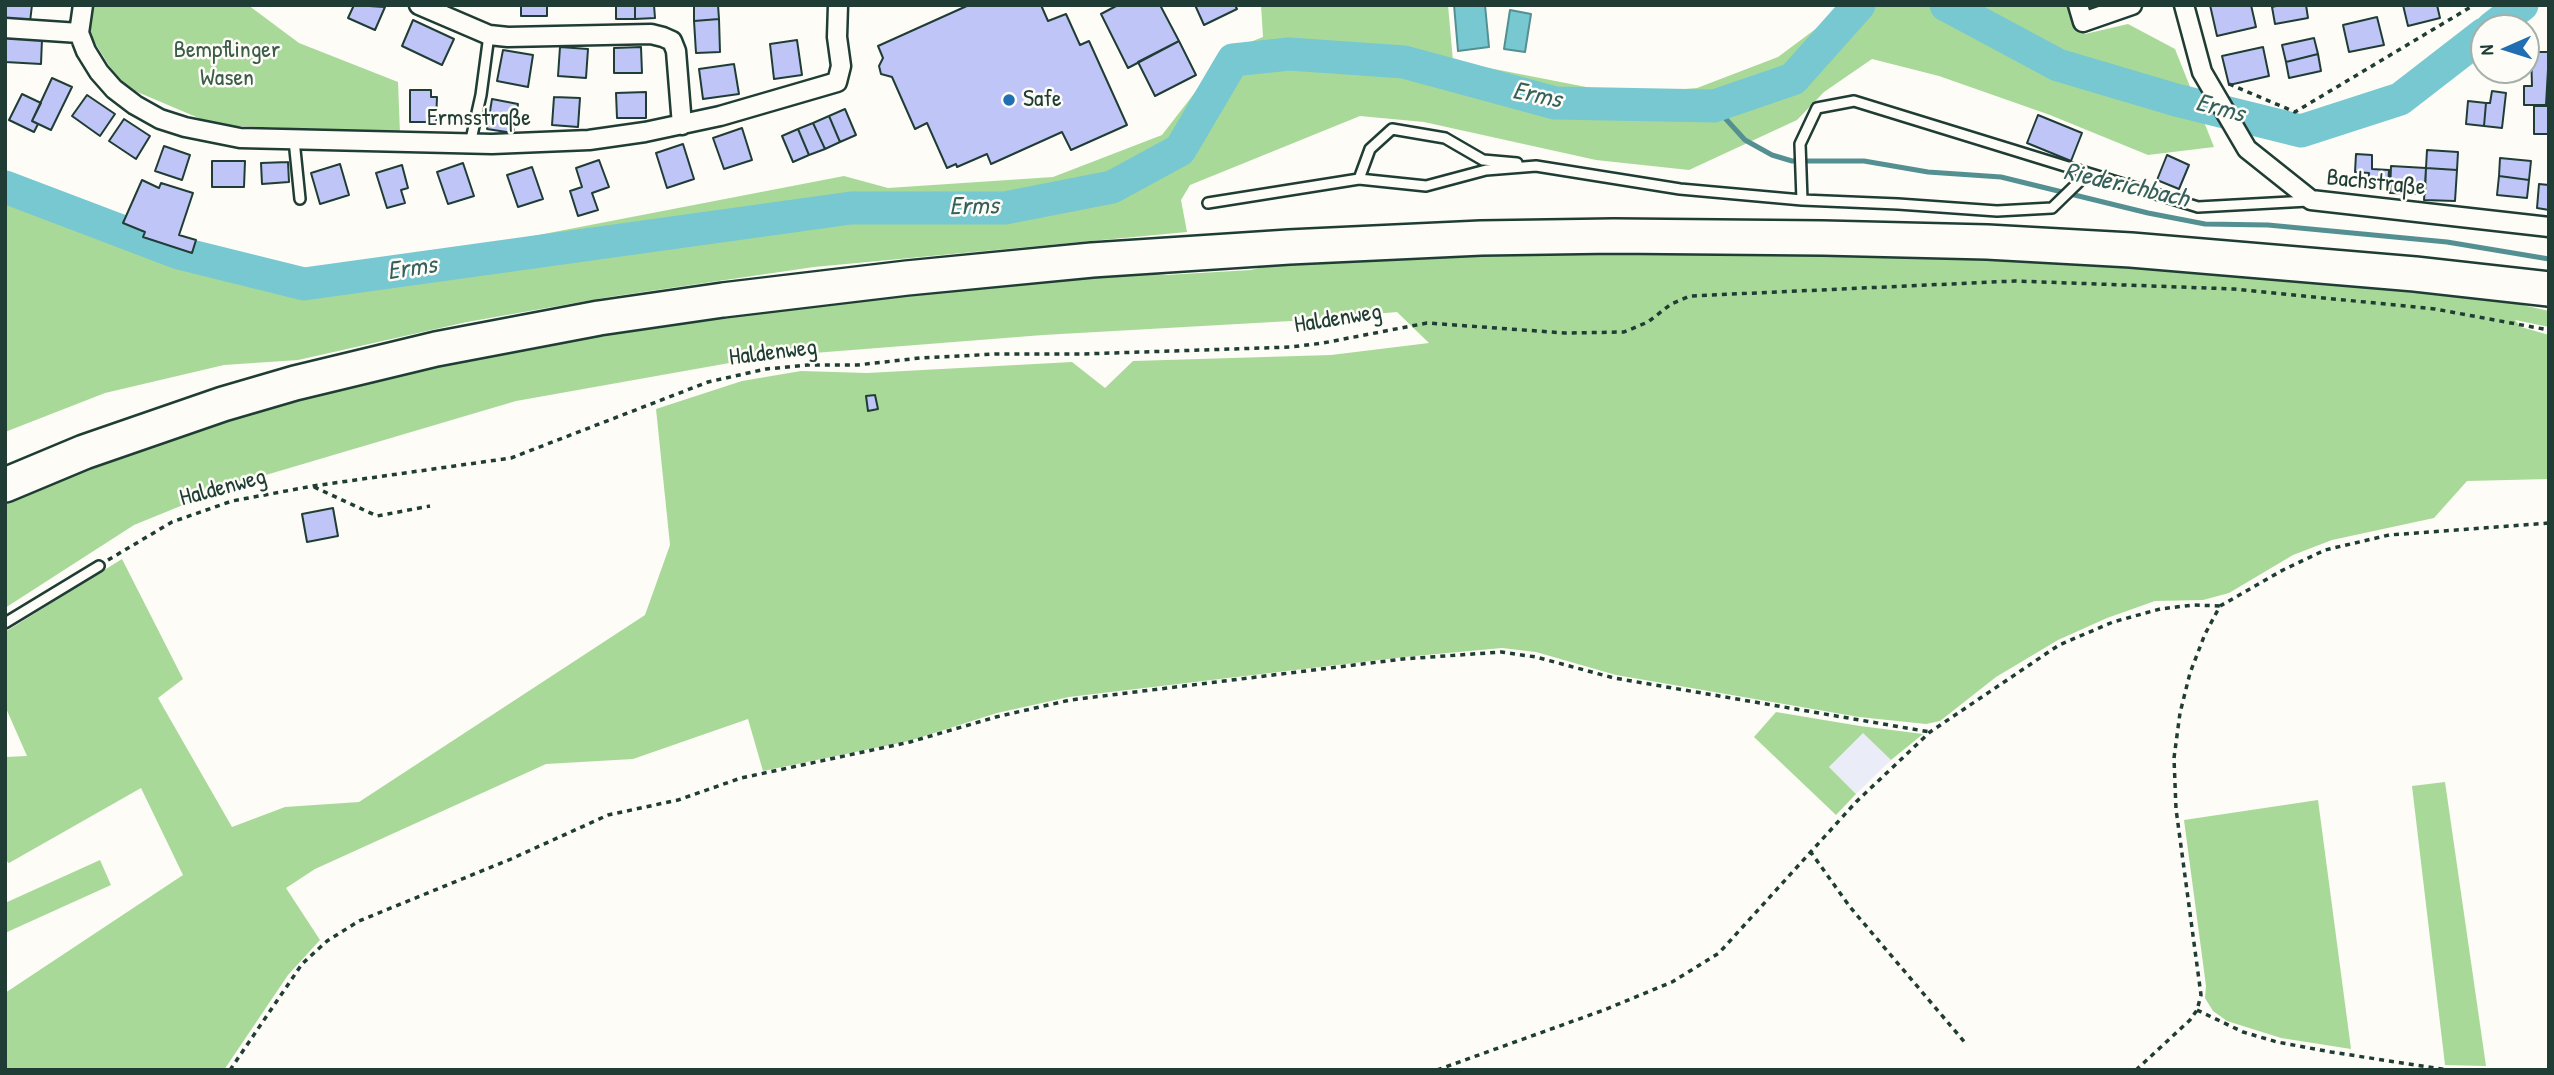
<!DOCTYPE html>
<meta charset="utf-8">
<style>
body{margin:0}
#map{position:relative;width:2554px;height:1075px;overflow:hidden;background:#fdfcf7;font-family:"Patrick Hand",sans-serif}
canvas{display:block}
.frame{position:absolute;inset:0;border:7px solid #1f3d34;pointer-events:none}
.north{position:absolute;left:2470px;top:14px;width:70px;height:70px;box-sizing:border-box;background:#fdfcf7;border:2px solid #a4b0a9;border-radius:50%;rotate:267deg;font-size:19px;font-weight:700;line-height:28px;text-align:center;color:#1f3d34}
.north::after{content:'';display:block;margin:auto;width:24px;height:32px;background:#1f6fb2;clip-path:polygon(50% 0,100% 100%,50% 72%,0 100%)}
</style>
<div id="map">
<canvas width="2554" height="1075"></canvas>
<div class="frame"></div>
<div class="north">N</div>
</div>
<script>
const ctx = document.querySelector('canvas').getContext('2d');
ctx.lineJoin = 'round';
function fillPath(path, color) {
  ctx.fillStyle = color;
  ctx.fill(path, 'evenodd');
}
function toPath(rows) {
  const path = new Path2D();
  for (const r of rows) {
    path.moveTo(r[0], r[1]);
    for (let i = 2; i < r.length; i += 2) path.lineTo(r[i], r[i + 1]);
  }
  return path;
}
function stroke(path, color, width, dash) {
  ctx.strokeStyle = color;
  ctx.lineWidth = width;
  ctx.lineCap = dash ? 'butt' : 'round';
  ctx.setLineDash(dash || []);
  ctx.stroke(path);
}
function drawText(font, color, halo, rows, align = 'center') {
  ctx.font = font + ' "Patrick Hand",sans-serif';
  ctx.lineWidth = 5;
  ctx.setLineDash([]);
  ctx.textBaseline = 'middle';
  ctx.strokeStyle = halo;
  ctx.fillStyle = color;
  for (const [text, x, y, turn = 0] of rows) {
    ctx.save();
    ctx.translate(x, y);
    ctx.rotate((+turn || 0) * Math.PI / 180);
    ctx.textAlign = isNaN(turn) ? turn : align;
    if (halo) ctx.strokeText(text, 0, 0);
    ctx.fillText(text, 0, 0);
    ctx.restore();
  }
}
fillPath(toPath([
 [1863,732,1891,760,1856,794,1829,767]
]), '#eaecf7');
fillPath(toPath([
 [94,5,248,5,299,43,398,82,400,133,215,125,121,85,87,30],
 [1261,5,1448,5,1453,61,1622,94,1697,88,1778,57,1829,19,1862,23,1871,5,2075,5,2085,34,2128,24,2175,49,2214,147,2148,155,2050,115,1939,76,1872,59,1824,92,1797,120,1689,170,1596,160,1424,122,1360,116,1190,185,1181,200,1187,232,814,267,609,297,467,322,298,360,224,365,105,393,5,432,5,193,196,257,295,282,844,176,888,188,1053,177,1162,135,1227,51,1263,37],
 [1569,248,2076,260,2301,278,2492,298,2549,311,2549,327,2515,320,2521,327,2549,335,2549,479,2467,481,2434,518,2332,540,2293,555,2229,593,2203,600,2155,601,2107,618,2058,640,1996,677,1940,721,1926,724,1859,717,1616,675,1536,652,1502,648,1404,657,1069,697,997,713,909,741,763,771,748,719,633,759,546,764,315,869,286,888,320,940,288,975,224,1070,5,1070,5,993,183,875,141,788,9,863,5,860,5,757,27,756,5,706,5,632,122,559,183,679,158,698,232,827,285,807,359,802,645,615,670,545,656,409,742,381,801,371,867,373,1072,362,1105,388,1133,361,1331,355,1429,343,1397,312,1291,321,1043,335,763,357,516,401,232,485,134,525,5,608,5,498,96,459,315,390,578,334,1113,269,1166,275,1251,270,1296,259],
 [1776,712,1860,726,1923,734,1891,760,1863,733,1829,767,1856,794,1836,815,1754,737],
 [2445,782,2486,1066,2445,1065,2412,786],
 [2318,800,2351,1049,2281,1038,2227,1021,2213,1011,2205,998,2206,986,2184,820],
 [100,860,111,885,5,933,5,903]
]), '#a9d999');
const water = toPath([
 [1454,5,1485,5,1489,47,1458,51,1454,5],
 [1510,10,1531,14,1525,52,1504,49,1510,10]
]);
fillPath(water, '#77c8d1');
stroke(water, '#549092', 2);
stroke(toPath([
 [1714,106,1745,140,1772,155,1792,161,1864,161,1928,172,2001,177,2148,213,2205,224,2268,225,2447,242,2549,259]
]), '#549092', 5);
stroke(toPath([
 [1946,5,2058,65,2176,100,2301,131,2400,99,2484,34],
 [2492,28,2522,5],
 [5,187,179,253,304,284,851,208,1005,208,1112,187,1180,150,1233,60,1289,54,1404,62,1555,103,1714,106,1793,79,1859,5]
]), '#77c8d1', 33);
const building = toPath([
 [5,5,32,5,30,22,5,18,5,5],
 [354,5,385,7,375,30,348,18,354,5],
 [521,5,547,5,547,16,521,16,521,5],
 [616,5,635,5,635,19,616,19,616,5],
 [635,5,654,5,655,18,635,19,635,5],
 [694,5,718,5,719,19,694,21,694,5],
 [969,5,1041,5,1048,21,1066,14,1080,45,1089,41,1127,125,1071,150,1062,132,991,164,987,154,957,167,956,164,947,168,927,123,915,129,892,77,881,74,879,66,883,58,878,46,969,5],
 [1118,5,1160,5,1179,41,1128,68,1101,14,1118,5],
 [1195,5,1235,5,1237,9,1204,25,1195,5],
 [2210,5,2251,5,2256,27,2217,36,2210,5],
 [2280,5,2306,5,2308,18,2275,24,2272,7,2280,5],
 [2403,5,2437,5,2440,18,2408,26,2403,5],
 [2377,17,2384,45,2349,52,2343,25,2377,17],
 [719,19,720,52,696,53,694,21,719,19],
 [413,20,454,39,442,65,402,46,413,20],
 [5,38,42,39,41,64,5,62,5,38],
 [2314,38,2318,54,2286,62,2282,45,2314,38],
 [797,40,802,75,774,79,770,44,797,40],
 [1179,41,1196,75,1155,96,1138,62,1179,41],
 [560,47,588,49,586,78,558,76,560,47],
 [641,47,642,73,614,73,614,48,641,47],
 [2263,47,2269,76,2229,85,2222,56,2263,47],
 [503,50,533,55,528,87,497,81,503,50],
 [2531,52,2549,52,2546,105,2524,105,2524,86,2532,86,2531,52],
 [2318,54,2321,71,2289,78,2286,62,2318,54],
 [734,64,739,94,703,99,699,69,734,64],
 [52,78,72,87,51,130,32,121,52,78],
 [410,90,431,90,431,97,437,97,436,122,410,122,410,90],
 [2492,91,2506,93,2502,128,2484,126,2486,103,2490,103,2492,91],
 [646,92,646,118,617,118,616,93,646,92],
 [22,94,41,103,32,121,38,124,34,132,9,120,22,94],
 [87,95,115,114,100,136,72,116,87,95],
 [554,97,580,98,578,127,552,125,554,97],
 [492,99,518,104,513,133,487,129,492,99],
 [2468,101,2486,103,2484,126,2466,124,2468,101],
 [2534,106,2549,106,2549,134,2534,134,2534,106],
 [845,109,856,135,840,142,829,116,845,109],
 [2038,115,2082,133,2071,161,2027,143,2038,115],
 [829,116,840,142,825,149,813,123,829,116],
 [124,119,150,136,136,159,109,141,124,119],
 [813,123,825,149,809,155,798,129,813,123],
 [742,128,752,160,724,169,713,138,742,128],
 [798,129,809,155,793,162,782,136,798,129],
 [683,144,694,179,667,188,656,153,683,144],
 [164,146,190,155,182,180,155,171,164,146],
 [2427,150,2458,152,2457,170,2426,168,2427,150],
 [2356,154,2372,155,2372,169,2389,170,2388,187,2368,186,2369,173,2355,172,2356,154],
 [2167,155,2189,165,2179,189,2157,180,2167,155],
 [2500,158,2531,161,2529,180,2499,176,2500,158],
 [599,160,609,187,592,193,598,210,578,216,570,191,582,187,576,168,599,160],
 [212,161,245,161,244,187,212,187,212,161],
 [288,162,289,182,262,184,261,163,288,162],
 [463,163,474,196,448,204,437,172,463,163],
 [340,164,349,195,320,204,311,173,340,164],
 [402,165,408,188,401,190,405,203,387,208,376,173,402,165],
 [2391,166,2426,168,2425,194,2390,193,2391,166],
 [532,167,543,199,518,207,507,175,532,167],
 [2426,168,2457,170,2455,201,2424,200,2426,168],
 [2499,176,2529,180,2527,198,2497,195,2499,176],
 [142,180,159,188,161,183,193,193,179,235,196,240,192,253,143,237,145,232,123,223,142,180],
 [2539,184,2549,185,2549,210,2537,208,2539,184],
 [875,395,878,409,868,411,866,396,875,395],
 [333,508,338,536,307,542,302,514,333,508]
]);
fillPath(building, '#bfc5f7');
stroke(building, '#1f3d34', 2);
const lane = toPath([
 [294,140,300,199],
 [470,144,481,95,489,35],
 [1359,179,1370,149,1392,129,1445,138,1483,160,1517,163],
 [1802,200,1800,144,1817,108,1854,101,2198,207,2308,201],
 [1208,203,1359,179,1426,186,1486,170,1536,166,1680,189,1802,200,1898,204,1997,211,2052,208,2088,173],
 [5,623,99,566]
]);
const street = toPath([
 [83,5,79,33,86,51,99,72,114,89,135,105,160,119,185,127,240,138,492,144,589,140,645,132,720,116,837,82,841,66,837,37,838,5],
 [419,5,489,35,508,37,651,34,663,37,672,41,676,51,682,125],
 [2078,5,2083,22,2132,5],
 [2184,5,2202,72,2247,149,2311,200,2549,227],
 [5,28,79,33]
]);
const highway = toPath([
 [5,485,84,452,223,404,295,383,436,349,599,318,723,300,907,278,1092,260,1289,247,1481,238,1614,236,1823,238,1987,242,2131,250,2415,274,2549,289]
]);
stroke(lane, '#1f3d34', 14);
stroke(street, '#1f3d34', 23);
stroke(highway, '#1f3d34', 38);
stroke(toPath([
 [2229,84,2295,112,2474,5],
 [314,487,377,516,430,506],
 [108,560,172,522,232,501,313,486,511,458,708,382,766,369,808,365,857,365,920,358,996,354,1081,354,1291,347,1323,343,1427,323,1565,333,1624,332,1648,322,1671,304,1690,296,2015,281,2234,289,2435,309,2549,330],
 [1810,851,1850,907,1967,1045],
 [2197,1010,2243,1032,2277,1042,2331,1052,2448,1070],
 [230,1070,302,964,327,941,359,921,511,859,608,815,678,800,741,778,910,742,996,717,1070,700,1403,659,1501,652,1536,657,1614,678,1930,732],
 [1437,1070,1604,1010,1672,982,1719,953,1856,802,1930,732,2059,645,2113,622,2160,609,2193,605,2220,606],
 [2136,1070,2190,1020,2197,1010,2201,995,2176,809,2174,758,2180,713,2190,673,2205,634,2220,606,2283,570,2325,550,2389,535,2549,523]
]), '#1f3d34', 3.5, [5, 5]);
stroke(lane, '#fdfcf7', 9);
stroke(street, '#fdfcf7', 18);
stroke(highway, '#fdfcf7', 33);
for (const [x, y, r, color] of [
 [1009,100,7,"#1f6fb2"]
]) {
  const dot = new Path2D();
  dot.arc(x, y, r, 0, 2 * Math.PI);
  ctx.fillStyle = color;
  ctx.fill(dot);
  stroke(dot, '#fdfcf7', 2.5);
}
drawText('24px', '#3b5c48', '#fdfcf7', [
 ["Bempflinger",227,51],
 ["Wasen",227,79]
]);
drawText('24px', '#1f3d34', '#fdfcf7', [
 ["Safe",1023,100]
], 'left');
drawText('24px', '#1f3d34', '#fdfcf7', [
 ["Ermsstraße",479,119],
 ["Bachstraße",2376,183,6],
 ["Haldenweg",1338,319,-9],
 ["Haldenweg",773,353,-7],
 ["Haldenweg",223,488,-15]
]);
drawText('italic 26px', '#35605b', '#fdfcf7', [
 ["Erms",1537,96,12],
 ["Erms",2220,109,15],
 ["Riederichbach",2126,186,13],
 ["Erms",974,207,-1],
 ["Erms",412,269,-8]
]);
</script>
